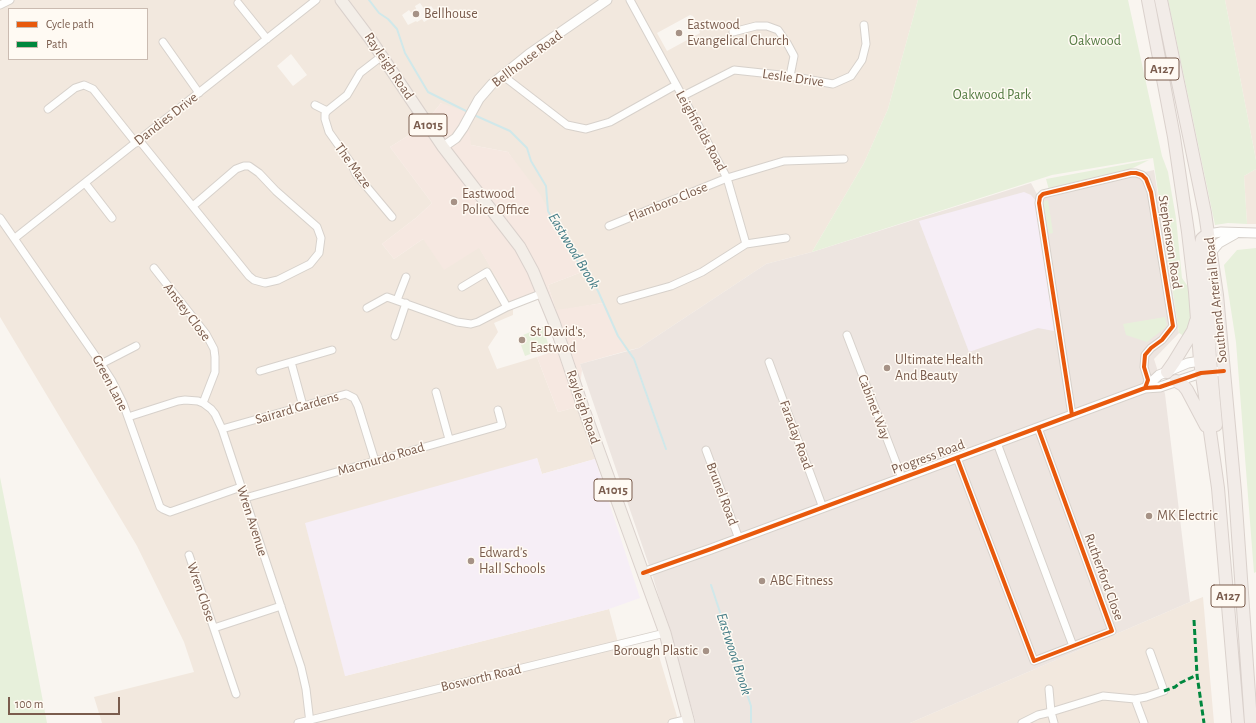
<!DOCTYPE html>
<style>
body{margin:0}
#map{position:relative;width:1256px;height:723px;overflow:hidden;background:#f9f5f0;font-family:"Alegreya Sans",sans-serif}
canvas{display:block}
.legend{position:absolute;left:8px;top:8px;width:140px;height:52px;box-sizing:border-box;background:#fffaf3;border:1px solid #cabbb1;margin:0;padding:5px 7px;list-style:none;font-size:12px;color:#7a5c4d}
.legend li{display:flex;align-items:center;gap:8px;height:20px}
.legend b{width:20px;border:1px solid #cabbb1}
.scale{position:absolute;left:8px;top:697px;width:112px;height:18px;box-sizing:border-box;border:2px solid #7a5c4d;border-top:0;padding-left:5px;font-size:12px;line-height:14px;white-space:nowrap;color:#7a5c4d;-webkit-text-stroke:3px #fffaf3;paint-order:stroke}
</style>
<div id="map">
<canvas width="1256" height="723"></canvas>
<ul class="legend">
<li><b style="height:5px;background:#e8590c"></b>Cycle path</li>
<li><b style="height:5px;background:#00873e"></b>Path</li>
</ul>
<div class="scale">100 m</div>
</div>
<script>
const ctx = document.querySelector('canvas').getContext('2d');
ctx.lineJoin = 'round';
function fillPath(path, color) {
  ctx.fillStyle = color;
  ctx.fill(path, 'evenodd');
}
function toPath(rows) {
  const path = new Path2D();
  for (const r of rows) {
    path.moveTo(r[0], r[1]);
    for (let i = 2; i < r.length; i += 2) path.lineTo(r[i], r[i + 1]);
  }
  return path;
}
function stroke(path, color, width, dash) {
  ctx.strokeStyle = color;
  ctx.lineWidth = width;
  ctx.lineCap = dash ? 'butt' : 'round';
  ctx.setLineDash(dash || []);
  ctx.stroke(path);
}
function drawText(font, color, halo, rows, align = 'center') {
  ctx.font = font + ' "Alegreya Sans",sans-serif';
  ctx.lineWidth = 3;
  ctx.setLineDash([]);
  ctx.textBaseline = 'middle';
  ctx.strokeStyle = halo;
  ctx.fillStyle = color;
  for (const [text, x, y, turn = 0] of rows) {
    ctx.save();
    ctx.translate(x, y);
    ctx.rotate((+turn || 0) * Math.PI / 180);
    ctx.textAlign = isNaN(turn) ? turn : align;
    if (halo) ctx.strokeText(text, 0, 0);
    ctx.fillText(text, 0, 0);
    ctx.restore();
  }
}
fillPath(toPath([
 [0,0,918,0,888,109,864,163,812,252,766,264,639,348,625,351,603,303,556,311,548,285,582,272,508,152,471,145,441,103,422,127,390,147,432,203,417,217,382,244,394,259,423,239,479,247,513,306,513,315,494,323,498,332,488,347,497,369,537,357,558,412,577,407,595,459,542,474,537,458,345,676,609,609,621,654,656,646,679,723,102,723,94,697,194,672,184,642,137,546,0,317],
 [420,3,425,10,431,6,435,11,428,16,429,19,424,22,422,19,417,22,416,21,408,25,402,15,409,10,412,14,417,11,415,6],
 [9,9,147,9,147,59,9,59],
 [690,15,693,16,696,21,700,33,667,51,657,33],
 [291,54,307,75,293,86,277,66],
 [1225,0,1256,0,1256,160],
 [1256,169,1256,224,1247,224,1244,176],
 [1203,597,1214,723,910,723,1190,602]
]), '#f2e8de');
fillPath(toPath([
 [441,103,467,112,471,145,508,152,540,194,582,272,548,285,556,310,603,303,626,351,580,364,582,370,577,407,558,412,537,357,557,350,538,296,513,306,479,248,444,270,423,239,394,259,382,244,417,217,432,203,390,147,422,127]
]), '#f6e8e1');
fillPath(toPath([
 [1154,170,1179,333,1154,359,1165,394,1190,602,910,723,696,723,653,577,580,364,639,348,766,264,812,252,1031,183,1038,196]
]), '#ede5e0');
fillPath(toPath([
 [1024,192,1031,195,1036,201,1054,331,1038,328,969,352,919,221],
 [537,458,542,474,595,459,640,598,609,609,345,676,305,523]
]), '#f6eef6');
fillPath(toPath([
 [918,0,1128,0,1162,156,1168,172,1176,218,1182,278,1189,288,1193,316,1184,336,1179,333,1153,158,1052,175,812,252,864,163,888,109],
 [1168,0,1225,0,1256,160,1256,169,1244,176,1247,224,1228,223,1215,225],
 [1149,160,1117,176,1049,190,1046,179],
 [1048,200,1053,233,1049,234,1042,202],
 [1256,248,1256,572,1254,573,1236,342,1224,265,1237,250],
 [1165,317,1167,325,1165,328,1147,342,1126,335,1123,324],
 [543,327,549,347,525,356,518,337],
 [0,477,15,553,47,723,0,723]
]), '#e7f0db');
stroke(toPath([
 [369,0,379,13,388,19,397,29,405,53,428,92,468,112],
 [474,115,510,131,527,148,531,161,546,186,548,211,574,256,598,291,618,336,634,359,666,449],
 [711,585,751,706,751,723]
]), '#d0e8ea', 2);
const minor = toPath([
 [238,3,267,39],
 [0,5,10,0],
 [733,32,756,26,767,26,778,30,787,43,794,56,790,76],
 [163,42,199,93],
 [382,56,360,73,347,95,327,111,325,114,325,119,329,132,351,163,356,174,392,217],
 [502,75,567,125,586,129,610,122,676,85],
 [683,96,734,70,790,76,833,84,851,76,862,60,866,44,864,25],
 [315,105,327,111],
 [48,109,75,88,84,85,93,89,136,143],
 [139,140,249,276,254,280,265,283,278,280,310,264,319,253,321,238,317,227,276,191,259,173,249,166,244,166,236,169,193,206],
 [85,183,112,218],
 [0,218,101,364,112,381,123,403,160,507,163,509,170,512,241,487],
 [609,226,727,178,784,161,844,159],
 [15,238,316,0],
 [746,244,786,238],
 [154,268,206,334,214,349,215,357,215,372,203,403],
 [462,287,487,272,507,307],
 [397,300,406,277],
 [621,300,671,286,702,272,746,244,727,178,630,0],
 [367,308,387,297,457,322,471,324,478,322,507,307,543,293],
 [847,335,902,478],
 [395,336,406,303],
 [291,362,303,406],
 [769,362,823,508],
 [101,364,136,346],
 [260,371,332,350],
 [436,392,449,439],
 [1072,415,1039,203,1040,197,1043,194,1131,173,1136,173,1142,175,1146,179,1151,192,1173,326,1162,340,1151,348,1145,355,1144,367,1148,380,1146,387],
 [128,417,178,401,185,400,198,401,203,403,211,409,215,414,222,429,301,667,306,689,310,723],
 [222,429,346,394,354,398,358,406,375,461],
 [997,443,1073,646],
 [706,450,739,539],
 [957,458,1034,661,1112,631,1038,428],
 [245,498,502,425,498,410],
 [189,555,236,694],
 [214,628,281,606],
 [1049,689,1051,712,1054,723],
 [1135,699,1144,723],
 [298,723,665,633],
 [672,723,689,719],
 [1022,723,1038,715,1051,712,1103,696,1135,699,1146,697,1164,691,1150,652]
]);
const tertiary = toPath([
 [443,147,456,138,463,128,479,99,492,84,529,54,607,0],
 [1208,234,1221,232,1256,233],
 [1211,254,1213,250,1219,243,1235,234],
 [1145,388,1159,375,1188,363,1206,360],
 [643,573,711,549,1145,388,1160,387,1201,373,1224,371]
]);
const primary = toPath([
 [341,0,371,40,443,147,520,247,533,271,554,322,583,407,665,633,689,723]
]);
const trunk = toPath([
 [1148,0,1174,137,1188,232,1195,292,1200,361,1218,488,1238,723],
 [1161,0,1205,213,1217,295,1235,492,1251,723],
 [1208,234,1202,239,1200,248,1205,276,1210,359,1216,425],
 [1167,372,1174,362,1185,344,1193,331,1196,321],
 [1176,381,1183,385,1187,390,1206,426]
]);
stroke(minor, '#d7d1cb', 9);
stroke(tertiary, '#d7d1cb', 11);
stroke(primary, '#dad1cc', 13);
stroke(trunk, '#dad1cc', 14);
stroke(minor, '#fefefd', 7);
stroke(tertiary, '#fefefd', 9);
stroke(primary, '#f3eee8', 11);
stroke(trunk, '#f2ece8', 12);
stroke(toPath([
 [1194,620,1197,675,1204,723],
 [1164,691,1175,687,1180,683,1197,675]
]), '#00873e', 3, [6, 3]);
stroke(toPath([
 [1072,415,1039,203,1040,197,1043,194,1131,173,1136,173,1142,175,1146,179,1151,192,1173,326,1162,340,1151,348,1145,355,1144,367,1148,380,1145,388],
 [957,458,1034,661,1112,631,1038,428],
 [643,573,711,549,1145,388,1160,387,1201,373,1224,371]
]), '#e8590c', 4);
for (const [x, y, r, color] of [
 [416,14,4,"#a69286"],
 [679,33,4,"#a69286"],
 [454,202,4,"#a69286"],
 [522,340,4,"#a69286"],
 [887,368,4,"#a69286"],
 [1149,516,4,"#a69286"],
 [471,561,4,"#a69286"],
 [762,581,4,"#a69286"],
 [706,651,4,"#a69286"]
]) {
  const dot = new Path2D();
  dot.arc(x, y, r, 0, 2 * Math.PI);
  ctx.fillStyle = color;
  ctx.fill(dot);
  stroke(dot, '#fffaf3', 1.5);
}
for (const [x, y, w] of [
 [1162,69,34],
 [428,125,38],
 [613,490,38],
 [1228,596,34]
]) {
  const box = new Path2D();
  box.roundRect(x - w / 2, y - 11, w, 22, 3);
  ctx.fillStyle = '#fffaf3';
  ctx.fill(box);
  stroke(box, '#7a5c4d', 1);
}
drawText('bold 13px', '#7a5c4d', null, [
 ["A127",1162,69],
 ["A1015",428,125],
 ["A1015",613,490],
 ["A127",1228,596]
]);
drawText('14px', '#7a5c4d', '#fffaf3', [
 ["Bellhouse",424,14],
 ["Eastwood",687,25],
 ["Evangelical Church",687,41],
 ["Eastwood",462,194],
 ["Police Office",462,210],
 ["St David's,",530,332],
 ["Eastwod",530,348],
 ["Ultimate Health",895,360],
 ["And Beauty",895,376],
 ["MK Electric",1157,516],
 ["Edward's",479,553],
 ["Hall Schools",479,569],
 ["ABC Fitness",770,581],
 ["Borough Plastic",698,651,"right"]
], 'left');
drawText('14px', '#537a41', '#fffaf3', [
 ["Oakwood",1095,41],
 ["Oakwood Park",992,95]
]);
drawText('14px', '#7a5c4d', '#fffaf3', [
 ["Bellhouse Road",527,59,-37],
 ["Rayleigh Road",389,66,56],
 ["Leslie Drive",793,78,8],
 ["Dandies Drive",166,119,-38],
 ["Leighfields Road",701,131,61],
 ["The Maze",353,166,54],
 ["Flamboro Close",668,202,-22],
 ["Stephenson Road",1170,242,81],
 ["Southend Arterial Road",1216,300,-96],
 ["Anstey Close",187,312,53],
 ["Green Lane",110,383,62],
 ["Rayleigh Road",583,407,71],
 ["Cabinet Way",874,407,69],
 ["Sairard Gardens",297,408,-16],
 ["Faraday Road",796,435,70],
 ["Progress Road",928,457,-20],
 ["Macmurdo Road",381,459,-16],
 ["Brunel Road",722,494,69],
 ["Wren Avenue",252,521,72],
 ["Rutherford Close",1104,577,70],
 ["Wren Close",201,592,71],
 ["Bosworth Road",481,678,-13]
]);
drawText('italic 15px', '#437c86', '#fffaf3', [
 ["Eastwood Brook",574,251,59],
 ["Eastwood Brook",734,654,72]
]);
</script>
